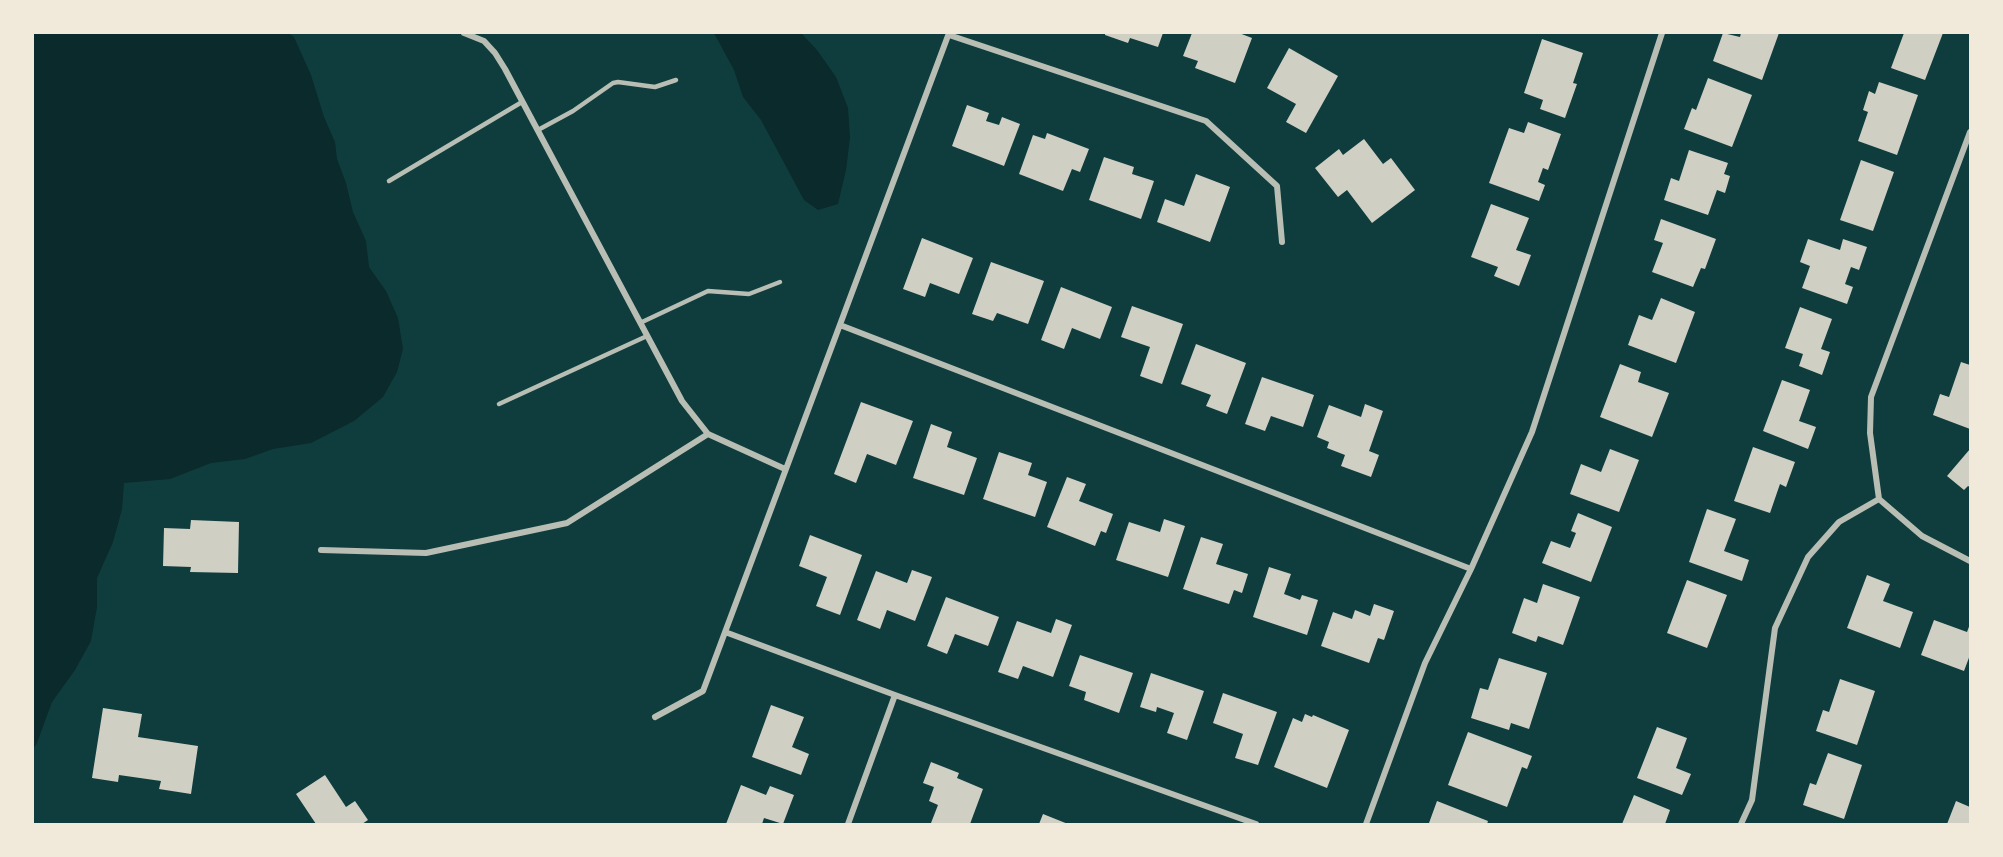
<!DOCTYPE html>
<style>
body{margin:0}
#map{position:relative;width:2003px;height:857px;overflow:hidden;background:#0f3d3e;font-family:"IBM Plex Serif",serif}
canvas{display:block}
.frame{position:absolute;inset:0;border:34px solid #f1e9da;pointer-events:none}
</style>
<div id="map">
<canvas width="2003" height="857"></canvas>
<div class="frame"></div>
</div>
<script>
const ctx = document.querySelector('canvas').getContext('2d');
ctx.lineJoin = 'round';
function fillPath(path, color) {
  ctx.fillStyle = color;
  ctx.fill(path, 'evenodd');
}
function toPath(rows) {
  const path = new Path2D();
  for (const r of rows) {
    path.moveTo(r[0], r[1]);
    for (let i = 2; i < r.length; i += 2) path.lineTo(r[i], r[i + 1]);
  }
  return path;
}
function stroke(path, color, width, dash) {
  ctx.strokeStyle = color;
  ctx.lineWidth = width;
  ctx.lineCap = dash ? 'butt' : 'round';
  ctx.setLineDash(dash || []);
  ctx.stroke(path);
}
fillPath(toPath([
 [33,33,288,33,294,37,311,75,324,117,335,142,337,159,346,183,353,212,366,241,369,267,386,291,398,318,403,349,397,372,383,397,354,421,311,443,273,449,245,459,211,463,170,479,124,483,122,509,113,542,97,578,97,607,91,641,75,670,52,702,37,743,33,749],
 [714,33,801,33,817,50,836,77,848,108,850,138,846,170,838,204,818,210,804,200,761,120,743,97,734,70]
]), '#0a2a2b');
fillPath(toPath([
 [1105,33,1163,33,1158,47,1130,38,1128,43,1105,35],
 [1192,33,1239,33,1252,38,1235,83,1195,68,1198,61,1183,56],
 [1723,33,1740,37,1741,33,1779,33,1762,80,1713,61],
 [1904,33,1943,33,1925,80,1891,68],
 [1542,39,1583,53,1573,83,1577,84,1565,118,1540,109,1543,100,1524,93],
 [1289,48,1338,76,1306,133,1286,122,1296,104,1267,88],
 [1708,78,1752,95,1732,147,1684,129,1692,108,1696,110],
 [1879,82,1918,95,1897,155,1858,141,1868,112,1863,110,1869,91,1875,94],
 [967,105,989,113,986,121,999,125,1002,117,1020,124,1004,166,952,146],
 [1528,122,1561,134,1548,170,1543,168,1538,182,1545,185,1539,201,1489,183,1509,128,1524,133],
 [1047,133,1089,149,1080,172,1072,169,1063,191,1019,174,1033,135,1045,139],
 [1364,139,1383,164,1391,158,1415,190,1372,223,1347,190,1338,197,1315,168,1339,149,1343,155],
 [1689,150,1728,163,1724,174,1730,176,1725,193,1717,190,1708,215,1664,200,1671,178,1679,181],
 [1104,157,1134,167,1132,174,1154,181,1141,219,1089,200],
 [1861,160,1894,172,1873,231,1840,220],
 [1196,174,1230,187,1210,242,1157,222,1165,199,1184,206],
 [1491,204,1529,218,1516,250,1531,255,1519,286,1494,276,1498,267,1471,257],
 [1661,219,1716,239,1705,269,1701,268,1693,287,1652,272,1663,243,1654,240],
 [922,238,973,258,959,294,930,283,925,297,903,289],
 [1808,239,1840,250,1843,239,1867,247,1859,270,1851,267,1845,284,1853,287,1847,304,1802,288,1810,266,1800,262],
 [991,262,1044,281,1028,324,997,313,993,321,972,314],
 [1061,287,1112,307,1100,339,1072,328,1064,349,1041,340],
 [1661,298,1695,312,1676,363,1628,345,1639,315,1652,320],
 [1132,306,1183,324,1162,384,1140,376,1150,347,1121,337],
 [1800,307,1832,319,1821,349,1830,352,1822,375,1799,366,1803,354,1785,348],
 [1196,344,1246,363,1227,414,1206,406,1211,395,1181,384],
 [1961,362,1970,365,1970,429,1933,415,1940,394,1949,397],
 [1620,364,1641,372,1638,382,1669,393,1652,437,1600,417],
 [1262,377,1314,395,1303,427,1271,416,1265,431,1245,424],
 [1782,380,1810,390,1799,421,1816,427,1808,449,1763,431],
 [861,402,913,421,896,465,867,454,856,483,834,474],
 [1365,404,1383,411,1369,451,1379,455,1371,477,1341,466,1345,455,1327,448,1329,442,1317,437,1329,405,1361,417],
 [931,424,952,432,947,447,977,458,964,495,913,478],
 [1753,447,1795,462,1786,487,1780,484,1770,513,1734,501],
 [1610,449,1639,460,1619,512,1570,494,1581,464,1601,472],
 [1970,449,1970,487,1968,486,1964,490,1947,476],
 [999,452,1032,463,1028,475,1047,482,1035,517,983,499],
 [1067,477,1086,484,1079,501,1113,514,1106,533,1101,531,1095,546,1047,527],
 [1707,509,1736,519,1724,551,1749,560,1742,581,1689,562],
 [1578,513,1612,527,1591,582,1542,563,1551,541,1570,548,1576,533,1571,531],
 [1164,519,1185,526,1168,577,1116,560,1129,522,1160,532],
 [191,520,239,522,238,573,190,572,191,567,163,566,164,528,190,529],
 [810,535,862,555,840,615,816,606,827,577,799,566],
 [1201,537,1223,544,1216,564,1248,574,1242,593,1234,590,1229,604,1183,589],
 [1269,567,1291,574,1284,594,1300,600,1302,595,1318,600,1307,635,1253,617],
 [912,570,932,577,915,621,887,610,880,629,857,620,876,571,907,583],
 [1867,575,1890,584,1883,601,1913,612,1900,648,1847,628],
 [1687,580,1727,595,1707,648,1667,633],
 [1543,584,1580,597,1563,645,1538,636,1536,642,1512,633,1524,598,1537,603],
 [946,597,999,617,988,646,955,634,947,654,927,646],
 [1374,604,1394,611,1384,640,1378,638,1369,663,1321,646,1333,612,1352,619,1355,610,1370,616],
 [1056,619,1072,625,1053,677,1023,666,1018,679,998,672,1017,621,1051,633],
 [1934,620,1967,632,1970,624,1970,655,1964,671,1921,655],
 [1080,655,1133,673,1119,713,1084,700,1086,692,1069,686],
 [1499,658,1547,673,1529,729,1511,723,1509,730,1471,718,1480,688,1488,690],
 [1151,673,1204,691,1187,740,1167,733,1174,713,1157,707,1156,712,1140,707],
 [1840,679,1875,691,1857,745,1816,731,1823,710,1829,712],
 [1223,693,1277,712,1258,765,1235,758,1243,734,1213,723],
 [771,705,804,717,792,747,809,754,801,775,752,757],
 [103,708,142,714,138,737,198,746,191,794,159,789,161,781,119,775,118,782,92,778],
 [1305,714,1312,717,1313,715,1349,730,1327,788,1274,767,1293,718,1302,722],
 [1657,727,1687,738,1676,768,1691,774,1682,795,1637,778],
 [1468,732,1532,756,1527,769,1522,767,1507,807,1448,785],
 [1828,753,1862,765,1844,819,1803,805,1810,783,1816,785],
 [931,762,959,773,957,778,983,789,970,824,931,823,938,805,929,801,934,787,923,783],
 [325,775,346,807,355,801,368,820,362,824,316,824,296,794],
 [741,785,766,795,770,786,794,795,783,824,764,818,762,824,726,824],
 [1634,795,1670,810,1665,824,1622,824],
 [1437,801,1488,821,1487,824,1429,823],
 [1956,801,1970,807,1970,824,1947,824],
 [1043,814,1068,824,1039,824]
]), '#cfcfc3');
stroke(toPath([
 [538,130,573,111,613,83,618,82,655,87,676,80],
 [389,181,522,102],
 [640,323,708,291,749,294,780,282],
 [499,404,647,336]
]), '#b8beb3', 4.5);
stroke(toPath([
 [464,33,484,41,495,53,505,69,682,401,708,434,785,469],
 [949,35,1206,121,1277,186,1282,242],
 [840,325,1471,569],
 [1879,499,1870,433,1871,397,1970,132],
 [1879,499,1922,536,1970,561],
 [321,550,426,553,567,523,708,434],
 [725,632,895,695,1256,824],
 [655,717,703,691,949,33],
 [848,824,895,695],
 [1366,824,1425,663,1471,569,1532,432,1662,33],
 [1741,824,1752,800,1775,628,1808,557,1839,522,1879,499]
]), '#b8beb3', 6);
</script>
